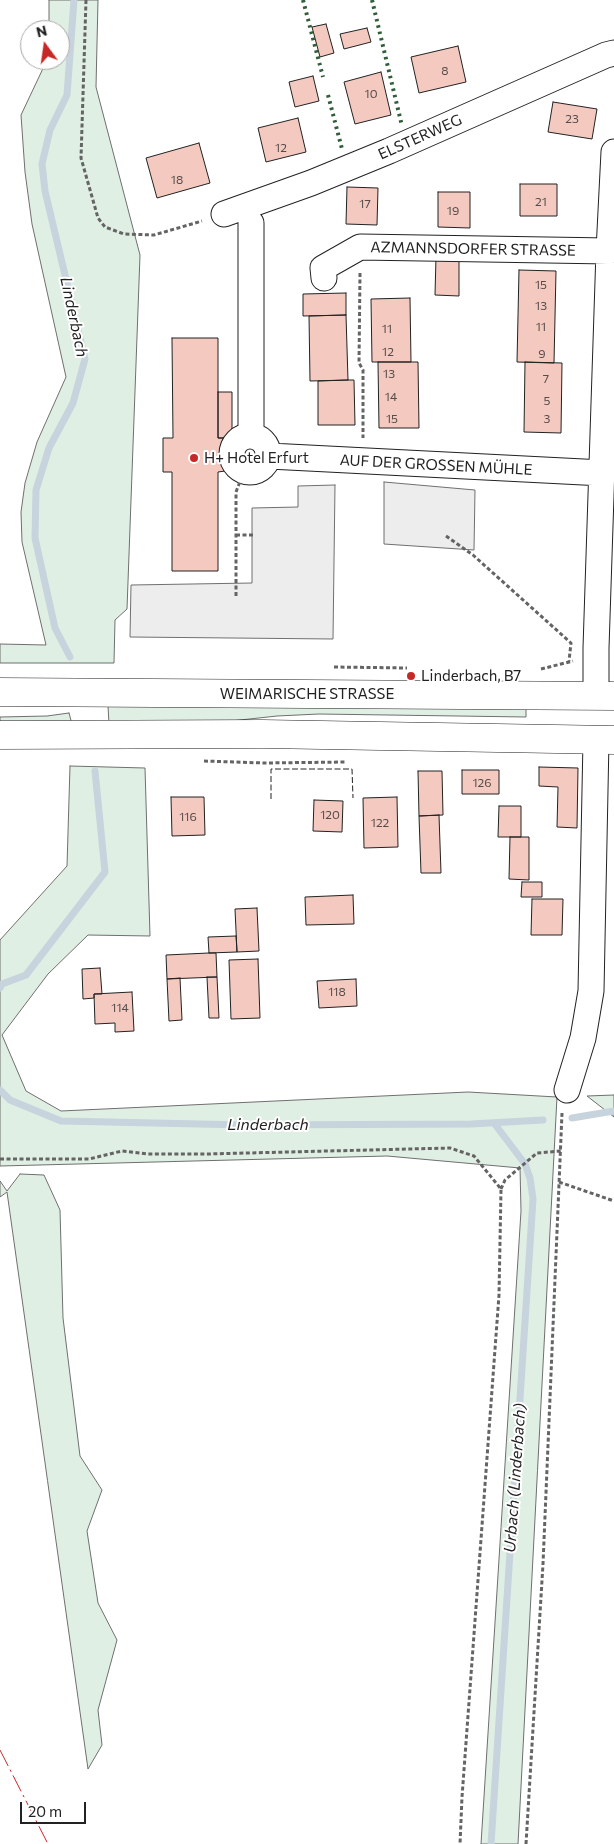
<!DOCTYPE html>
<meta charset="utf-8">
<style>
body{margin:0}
#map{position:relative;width:614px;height:1844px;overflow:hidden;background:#fff;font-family:Commissioner,sans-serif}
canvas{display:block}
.north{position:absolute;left:20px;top:20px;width:50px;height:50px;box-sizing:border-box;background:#fff;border:1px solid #a7a7a7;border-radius:50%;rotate:346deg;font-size:14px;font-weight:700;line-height:20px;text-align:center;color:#222}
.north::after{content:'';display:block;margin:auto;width:18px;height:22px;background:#c62828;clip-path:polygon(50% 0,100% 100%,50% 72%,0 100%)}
.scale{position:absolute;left:20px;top:1802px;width:66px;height:22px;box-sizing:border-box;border:2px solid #222;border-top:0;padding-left:6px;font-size:15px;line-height:18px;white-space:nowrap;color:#222;-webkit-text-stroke:4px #fff;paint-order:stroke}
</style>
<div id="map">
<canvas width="614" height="1844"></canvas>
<div class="north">N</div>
<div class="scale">20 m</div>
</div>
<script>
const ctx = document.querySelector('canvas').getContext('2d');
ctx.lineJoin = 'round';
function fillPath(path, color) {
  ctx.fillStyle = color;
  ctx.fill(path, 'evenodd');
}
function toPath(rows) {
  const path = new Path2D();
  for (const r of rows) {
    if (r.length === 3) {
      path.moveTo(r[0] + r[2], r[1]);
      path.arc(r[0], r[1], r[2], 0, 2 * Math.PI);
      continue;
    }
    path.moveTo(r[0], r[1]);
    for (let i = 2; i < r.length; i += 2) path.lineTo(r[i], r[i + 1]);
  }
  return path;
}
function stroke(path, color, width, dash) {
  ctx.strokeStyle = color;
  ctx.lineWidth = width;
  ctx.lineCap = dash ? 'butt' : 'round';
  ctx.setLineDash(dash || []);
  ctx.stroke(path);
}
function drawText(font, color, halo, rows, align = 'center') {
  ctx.font = font + ' Commissioner,sans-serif';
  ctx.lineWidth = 4;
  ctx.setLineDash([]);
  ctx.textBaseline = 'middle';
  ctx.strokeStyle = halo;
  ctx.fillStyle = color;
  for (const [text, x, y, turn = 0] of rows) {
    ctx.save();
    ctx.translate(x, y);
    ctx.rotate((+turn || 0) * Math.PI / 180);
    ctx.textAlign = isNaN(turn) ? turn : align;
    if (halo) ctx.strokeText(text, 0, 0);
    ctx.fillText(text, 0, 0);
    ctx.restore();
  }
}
const green = toPath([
 [49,0,98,0,96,87,140,255,127,609,115,620,114,663,0,663,0,644,46,645,22,542,21,512,25,483,37,442,66,377,32,224,25,172,21,115,47,60,60,60,60,30,49,30,49,0],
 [108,706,526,708,526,717,319,714,277,716,231,721,109,724,108,706],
 [69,713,72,724,0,723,0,717,47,716,69,713],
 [70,766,145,768,150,936,88,935,48,974,2,1035,26,1091,61,1111,468,1092,557,1097,518,1844,481,1844,521,1211,520,1168,387,1156,0,1166,0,940,67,866,70,766],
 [614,1095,614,1117,587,1096,614,1095],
 [20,1174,44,1175,60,1210,63,1318,80,1456,102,1490,87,1531,98,1603,117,1640,98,1710,102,1745,88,1769,7,1192,0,1197,0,1181,7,1191,20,1174]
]);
fillPath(green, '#e0efe3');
stroke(green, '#6f6f6f', 1);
const parking = toPath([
 [384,482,475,490,474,550,384,544,384,482],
 [335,485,333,639,130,637,131,585,252,583,252,508,298,507,298,486,335,485]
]);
fillPath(parking, '#ededed');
stroke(parking, '#6f6f6f', 1);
stroke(toPath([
 [70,657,55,628,35,538,36,490,49,448,73,403,85,359,45,191,42,164,50,130,67,95,74,0],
 [0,988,2,984,26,975,105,872,95,771],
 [0,1090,10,1100,61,1121,246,1125,471,1124,543,1120],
 [572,1118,614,1111],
 [491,1844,533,1199,530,1178,525,1164,494,1123]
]), '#c7d3dd', 7);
const building = toPath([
 [326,24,334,53,320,57,312,27,326,24],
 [367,28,371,42,344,49,340,34,367,28],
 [458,46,466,82,419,93,411,57,458,46],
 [381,72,391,115,355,124,344,82,381,72],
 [313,76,319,101,295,107,289,82,313,76],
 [553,102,597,109,592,139,548,132,553,102],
 [298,118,306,152,266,162,258,128,298,118],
 [199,143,210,183,157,198,146,158,199,143],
 [520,184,557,184,557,216,520,216,520,184],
 [347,187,378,188,377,225,346,224,347,187],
 [438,192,470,192,470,228,438,227,438,192],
 [436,257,459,257,459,296,435,295,436,257],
 [519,270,556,271,554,363,517,362,519,270],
 [346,293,346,315,303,316,303,294,346,293],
 [410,298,411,362,372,362,371,299,410,298],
 [346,315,348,380,310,381,309,316,346,315],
 [172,338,218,338,218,438,225,438,225,471,218,472,218,571,172,571,172,472,163,472,163,438,173,438,172,338],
 [378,362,418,362,419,428,379,428,378,362],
 [525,362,562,363,561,433,524,432,525,362],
 [348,380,354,380,355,425,318,425,318,381,348,380],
 [218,392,232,392,232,438,218,438,218,392],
 [539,767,578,768,577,828,557,827,558,787,539,786,539,767],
 [462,770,499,770,499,794,462,794,462,770],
 [418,771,442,771,443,815,419,816,418,771],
 [171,797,204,797,205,835,172,836,171,797],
 [397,797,398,847,364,848,363,798,397,797],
 [314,800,343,801,342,832,313,831,314,800],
 [499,806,521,806,521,837,498,837,499,806],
 [439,815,441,873,421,873,419,816,439,815],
 [510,837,529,837,529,880,509,879,510,837],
 [522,882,542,882,542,897,521,897,522,882],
 [353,895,354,924,306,925,305,897,353,895],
 [532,899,563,899,562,935,531,935,532,899],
 [257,908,259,951,237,952,235,909,257,908],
 [236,936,237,952,209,953,208,937,236,936],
 [209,953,216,953,217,977,167,979,166,955,209,953],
 [258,959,260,1018,231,1019,229,960,258,959],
 [100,968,102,994,94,994,94,998,83,999,82,969,100,968],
 [207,977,217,977,219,1018,209,1018,207,977],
 [180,978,182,1020,169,1021,167,979,180,978],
 [356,979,357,1006,319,1008,317,981,356,979],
 [132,992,134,1031,115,1032,115,1023,95,1024,94,994,132,992]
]);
fillPath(building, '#f3c9c0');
stroke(building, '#222', 1);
const minor = toPath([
 [224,214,311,183,389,151,606,55,614,53],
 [251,223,251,435],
 [324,278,323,268,360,247,609,251],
 [250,454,18],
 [269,456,603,473],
 [596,696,596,648,609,251,614,152],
 [567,1090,583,1038,591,991,596,740]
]);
const major = toPath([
 [0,692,614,696],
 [0,735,263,734,614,740]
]);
stroke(minor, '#222', 27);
stroke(major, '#222', 29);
stroke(toPath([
 [86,0,81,158,98,218,105,227,124,234,154,235,202,221],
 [360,273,359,363,363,370,363,438],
 [225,455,232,455],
 [236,535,255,535],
 [446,536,473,555,571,643,569,661],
 [236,596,236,492,244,471],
 [334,667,407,668],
 [541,669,573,661],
 [204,761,264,763,346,762],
 [0,1159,89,1159,122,1151,148,1154,207,1154,450,1148,474,1156,501,1189,499,1295,462,1797,460,1844],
 [559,1182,614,1201],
 [501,1189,505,1180,537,1153,561,1151],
 [526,1844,543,1564,562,1113]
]), '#646464', 3, [4, 2.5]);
stroke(minor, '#fff', 25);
stroke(major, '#fff', 28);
stroke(toPath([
 [303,0,323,77],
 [372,0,402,126],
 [328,95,342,149]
]), '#2f5e38', 4, [2.5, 4]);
stroke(toPath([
 [271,799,271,769,352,769,353,798]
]), '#222', 1, [6, 2.5]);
stroke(toPath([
 [0,1750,48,1844]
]), '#c62828', 1, [18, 4, 2.5, 4]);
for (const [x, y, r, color] of [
 [194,458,5,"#c62828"],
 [411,676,5,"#c62828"]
]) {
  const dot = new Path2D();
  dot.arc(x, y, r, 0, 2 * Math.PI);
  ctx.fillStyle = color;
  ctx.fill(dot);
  stroke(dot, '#fff', 2);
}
drawText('12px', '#564c4a', null, [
 ["8",445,71],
 ["10",371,94],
 ["23",572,119],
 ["12",281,148],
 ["18",177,180],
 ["21",541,202],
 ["17",365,204],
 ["19",453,211],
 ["15",541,285],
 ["13",541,306],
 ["11",541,327],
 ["11",387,329],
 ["12",388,352],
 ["9",542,354],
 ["13",389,374],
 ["7",546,379],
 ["14",391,397],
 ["5",547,401],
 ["15",392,419],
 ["3",547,419],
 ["126",482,783],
 ["120",330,815],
 ["116",188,817],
 ["122",380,823],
 ["118",337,992],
 ["114",120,1008]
]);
drawText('15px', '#222', '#fff', [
 ["ELSTERWEG",420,137,-24],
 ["AZMANNSDORFER STRASSE",473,249,1],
 ["AUF DER GROSSEN MÜHLE",436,465,3],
 ["WEIMARISCHE STRASSE",307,694]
]);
drawText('15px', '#222', '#fff', [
 ["H+ Hotel Erfurt",204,458],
 ["Linderbach, B7",421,676]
], 'left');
drawText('italic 16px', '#222', '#fff', [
 ["Linderbach",74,317,78],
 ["Linderbach",268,1125],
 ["Urbach (Linderbach)",515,1478,-86]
]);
</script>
